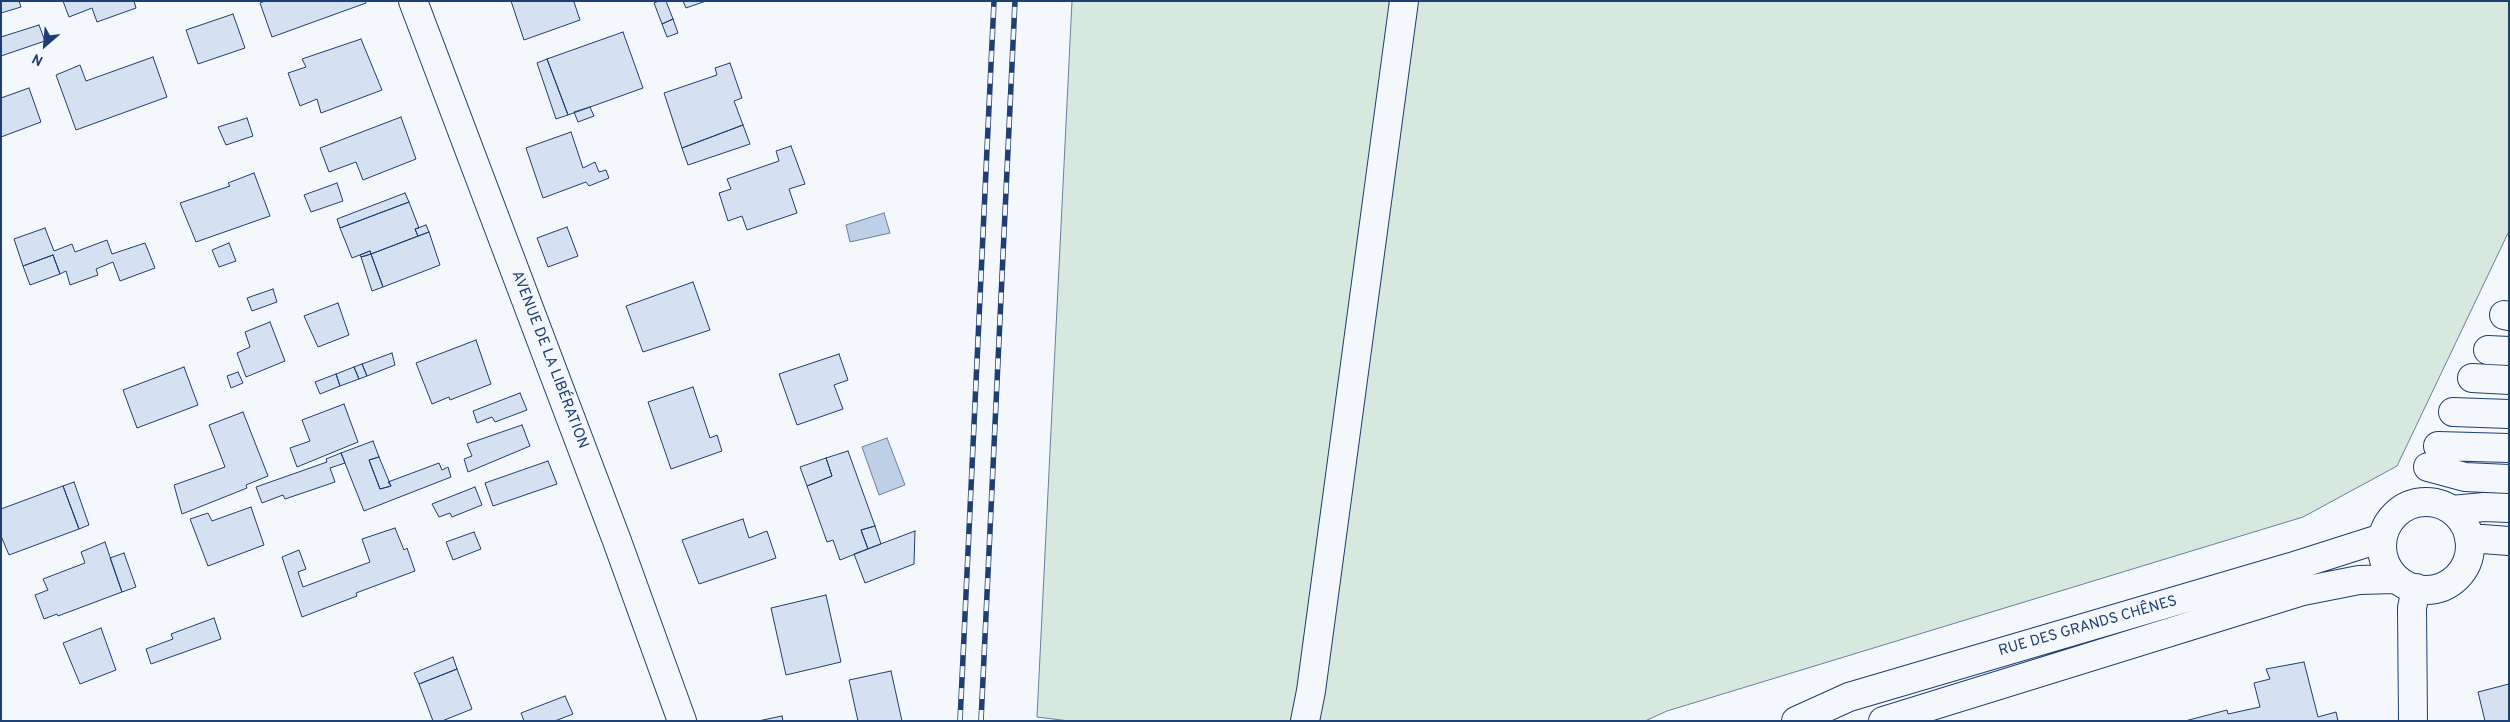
<!DOCTYPE html>
<meta charset="utf-8">
<style>
body{margin:0}
#map{position:relative;width:2510px;height:722px;overflow:hidden;background:#f4f7fb;font-family:Overpass,sans-serif}
canvas{display:block}
.frame{position:absolute;inset:0;border:2px solid #1d3f73;pointer-events:none}
.north{position:absolute;left:20px;top:20px;width:50px;height:50px;-webkit-text-stroke:4px #f4f7fb;paint-order:stroke;rotate:207deg;font-size:14px;font-weight:700;line-height:20px;text-align:center;color:#1d3f73}
.north::after{content:'';display:block;margin:auto;width:18px;height:22px;background:#1d3f73;clip-path:polygon(50% 0,100% 100%,50% 72%,0 100%)}
</style>
<div id="map">
<canvas width="2510" height="722"></canvas>
<div class="frame"></div>
<div class="north">N</div>
</div>
<script>
const ctx = document.querySelector('canvas').getContext('2d');
ctx.lineJoin = 'round';
function fillPath(path, color) {
  ctx.fillStyle = color;
  ctx.fill(path, 'evenodd');
}
function toPath(rows) {
  const path = new Path2D();
  for (const r of rows) {
    if (r.length === 3) {
      path.moveTo(r[0] + r[2], r[1]);
      path.arc(r[0], r[1], r[2], 0, 2 * Math.PI);
      continue;
    }
    path.moveTo(r[0], r[1]);
    for (let i = 2; i < r.length; i += 2) path.lineTo(r[i], r[i + 1]);
  }
  return path;
}
function stroke(path, color, width, dash) {
  ctx.strokeStyle = color;
  ctx.lineWidth = width;
  ctx.lineCap = dash ? 'butt' : 'round';
  ctx.setLineDash(dash || []);
  ctx.stroke(path);
}
function drawText(font, color, halo, rows, align = 'center') {
  ctx.font = font + ' Overpass,sans-serif';
  ctx.lineWidth = 4;
  ctx.setLineDash([]);
  ctx.textBaseline = 'middle';
  ctx.strokeStyle = halo;
  ctx.fillStyle = color;
  for (const [text, x, y, turn = 0] of rows) {
    ctx.save();
    ctx.translate(x, y);
    ctx.rotate((+turn || 0) * Math.PI / 180);
    ctx.textAlign = isNaN(turn) ? turn : align;
    if (halo) ctx.strokeText(text, 0, 0);
    ctx.fillText(text, 0, 0);
    ctx.restore();
  }
}
const green = toPath([
 [1072,1,2509,1,2509,231,2397,466,2303,517,1667,711,1645,721,1069,721,1037,717,1072,1]
]);
fillPath(green, '#d7e8df');
stroke(green, '#687fa3', 1);
const water = toPath([
 [884,213,890,233,850,242,846,225,884,213],
 [887,438,905,485,879,495,862,447,887,438]
]);
fillPath(water, '#bed0e5');
stroke(water, '#687fa3', 1);
const building = toPath([
 [1,1,19,1,21,7,1,13,1,1],
 [63,1,134,1,136,8,97,22,92,8,69,17,63,1],
 [265,1,365,1,366,3,272,37,260,3,265,1],
 [511,1,576,1,574,2,580,20,524,40,511,1],
 [659,1,666,1,673,19,662,24,654,3,659,1],
 [683,1,706,1,686,8,683,1],
 [233,14,245,48,198,64,186,30,233,14],
 [673,19,678,33,667,37,662,24,673,19],
 [39,25,45,41,1,56,1,37,39,25],
 [623,32,643,88,568,115,547,59,623,32],
 [361,39,382,90,321,113,317,99,300,106,288,73,306,67,302,59,361,39],
 [153,57,167,97,76,130,56,75,80,65,86,81,153,57],
 [547,59,568,115,556,119,537,63,547,59],
 [730,63,742,98,734,101,743,125,682,148,664,93,717,75,715,68,730,63],
 [29,88,41,122,1,137,1,98,29,88],
 [590,107,594,116,578,122,574,112,590,107],
 [401,117,416,159,363,180,356,162,329,172,320,148,401,117],
 [247,118,253,136,226,145,218,127,247,118],
 [743,125,750,144,688,165,682,148,743,125],
 [571,132,583,168,595,162,599,172,606,170,609,178,589,186,586,182,543,198,526,148,571,132],
 [791,146,805,184,789,189,797,213,747,230,742,216,728,221,719,193,731,189,727,179,779,161,776,151,791,146],
 [254,173,270,216,196,242,180,203,230,186,228,183,254,173],
 [337,183,343,201,311,212,304,195,337,183],
 [405,193,409,202,340,228,337,219,405,193],
 [409,202,419,228,415,229,418,236,371,254,370,251,352,258,340,228,409,202],
 [426,225,429,232,418,236,415,229,426,225],
 [567,227,578,256,548,267,537,238,567,227],
 [45,228,54,251,72,244,75,252,107,240,112,254,145,243,155,268,120,281,113,262,96,269,98,275,70,285,66,271,60,274,53,255,23,266,14,239,45,228],
 [429,232,440,265,383,287,371,254,429,232],
 [229,243,236,261,219,267,212,250,229,243],
 [370,251,371,254,361,257,360,255,370,251],
 [371,254,383,287,372,291,361,257,371,254],
 [53,255,60,274,30,285,23,266,53,255],
 [693,282,710,330,643,352,626,306,693,282],
 [273,289,277,302,252,311,247,298,273,289],
 [338,303,349,335,318,347,304,316,338,303],
 [270,322,285,361,246,377,237,353,250,347,245,332,270,322],
 [476,340,491,384,450,400,449,397,432,404,416,363,476,340],
 [392,353,395,365,367,376,362,364,392,353],
 [839,354,848,380,834,385,843,409,797,425,779,374,839,354],
 [362,364,367,376,359,379,354,367,362,364],
 [184,367,198,405,137,428,123,390,184,367],
 [354,367,359,379,340,386,336,374,354,367],
 [238,372,243,383,231,388,227,376,238,372],
 [336,374,340,386,320,394,315,382,336,374],
 [693,387,710,438,717,435,722,451,671,469,648,402,693,387],
 [520,393,527,410,495,422,492,417,477,423,473,411,520,393],
 [344,404,358,442,297,467,290,448,310,441,302,420,344,404],
 [243,412,268,476,246,485,247,488,182,514,174,485,225,467,209,425,243,412],
 [522,425,530,446,468,472,464,459,472,456,467,444,522,425],
 [373,441,379,457,369,460,380,489,391,486,388,482,439,463,442,470,448,467,451,477,364,511,341,453,373,441],
 [848,451,875,526,861,530,868,549,840,560,833,540,827,542,807,486,832,476,826,458,848,451],
 [341,453,345,463,330,468,335,482,285,499,283,495,262,503,256,487,327,462,326,459,341,453],
 [379,457,391,486,380,489,369,460,379,457],
 [826,458,832,476,807,486,800,467,826,458],
 [548,461,557,484,493,506,485,483,548,461],
 [74,482,89,525,79,529,63,486,74,482],
 [63,486,79,529,9,555,1,536,1,509,63,486],
 [475,487,482,505,452,517,450,513,439,517,432,504,475,487],
 [251,507,264,545,208,566,190,519,208,513,212,521,251,507],
 [743,519,749,538,767,531,776,558,699,584,682,540,743,519],
 [875,526,881,544,868,549,861,530,875,526],
 [395,528,404,550,407,548,415,571,356,593,357,596,302,617,282,557,299,550,306,569,298,572,303,587,370,562,362,539,395,528],
 [915,531,914,564,865,583,854,554,915,531],
 [474,532,481,549,453,560,446,542,474,532],
 [105,542,122,592,58,616,57,614,44,619,35,595,48,590,43,579,85,563,81,552,105,542],
 [124,553,136,587,122,592,110,558,124,553],
 [826,595,841,662,786,675,771,608,826,595],
 [214,618,221,639,151,664,146,649,173,639,171,634,214,618],
 [101,628,116,670,80,684,63,643,101,628],
 [453,657,457,669,419,684,414,673,453,657],
 [2304,662,2318,717,2336,712,2338,721,2185,721,2227,710,2228,714,2260,707,2254,683,2270,679,2266,669,2304,662],
 [457,669,472,709,442,721,433,721,419,684,457,669],
 [891,671,902,721,858,721,849,680,891,671],
 [2509,684,2509,721,2485,721,2478,692,2509,684],
 [565,696,573,714,555,721,524,721,521,713,565,696],
 [782,716,783,721,758,721,782,716]
]);
fillPath(building, '#d5e0f0');
stroke(building, '#1d3f73', 1);
const minor = toPath([
 [413,1,617,541,682,721],
 [2504,315,2509,316],
 [2488,350,2509,351],
 [2472,378,2509,380],
 [2453,412,2509,414],
 [2438,446,2509,448],
 [2428,467,2465,477,2509,479],
 [2426,546,44],
 [2452,510,2484,507,2509,508],
 [2469,538,2509,541],
 [1796,721,1849,697,2291,567,2382,538],
 [1883,721,2303,591,2359,580,2396,579],
 [2413,721,2412,608,2416,588]
]);
const major = toPath([
 [1305,721,1311,691,1404,1]
]);
stroke(minor, '#1d3f73', 30);
stroke(major, '#1d3f73', 30);
stroke(minor, '#f4f7fb', 28);
stroke(major, '#f4f7fb', 28);
const rail = toPath([
 [960,721,994,1],
 [981,721,1015,1]
]);
stroke(rail, '#1d3f73', 5.5);
stroke(rail, '#f4f7fb', 4, [11]);
drawText('15px', '#1d3f73', '#f4f7fb', [
 ["AVENUE DE LA LIBÉRATION",549,360,69],
 ["RUE DES GRANDS CHÊNES",2088,627,-16]
]);
</script>
